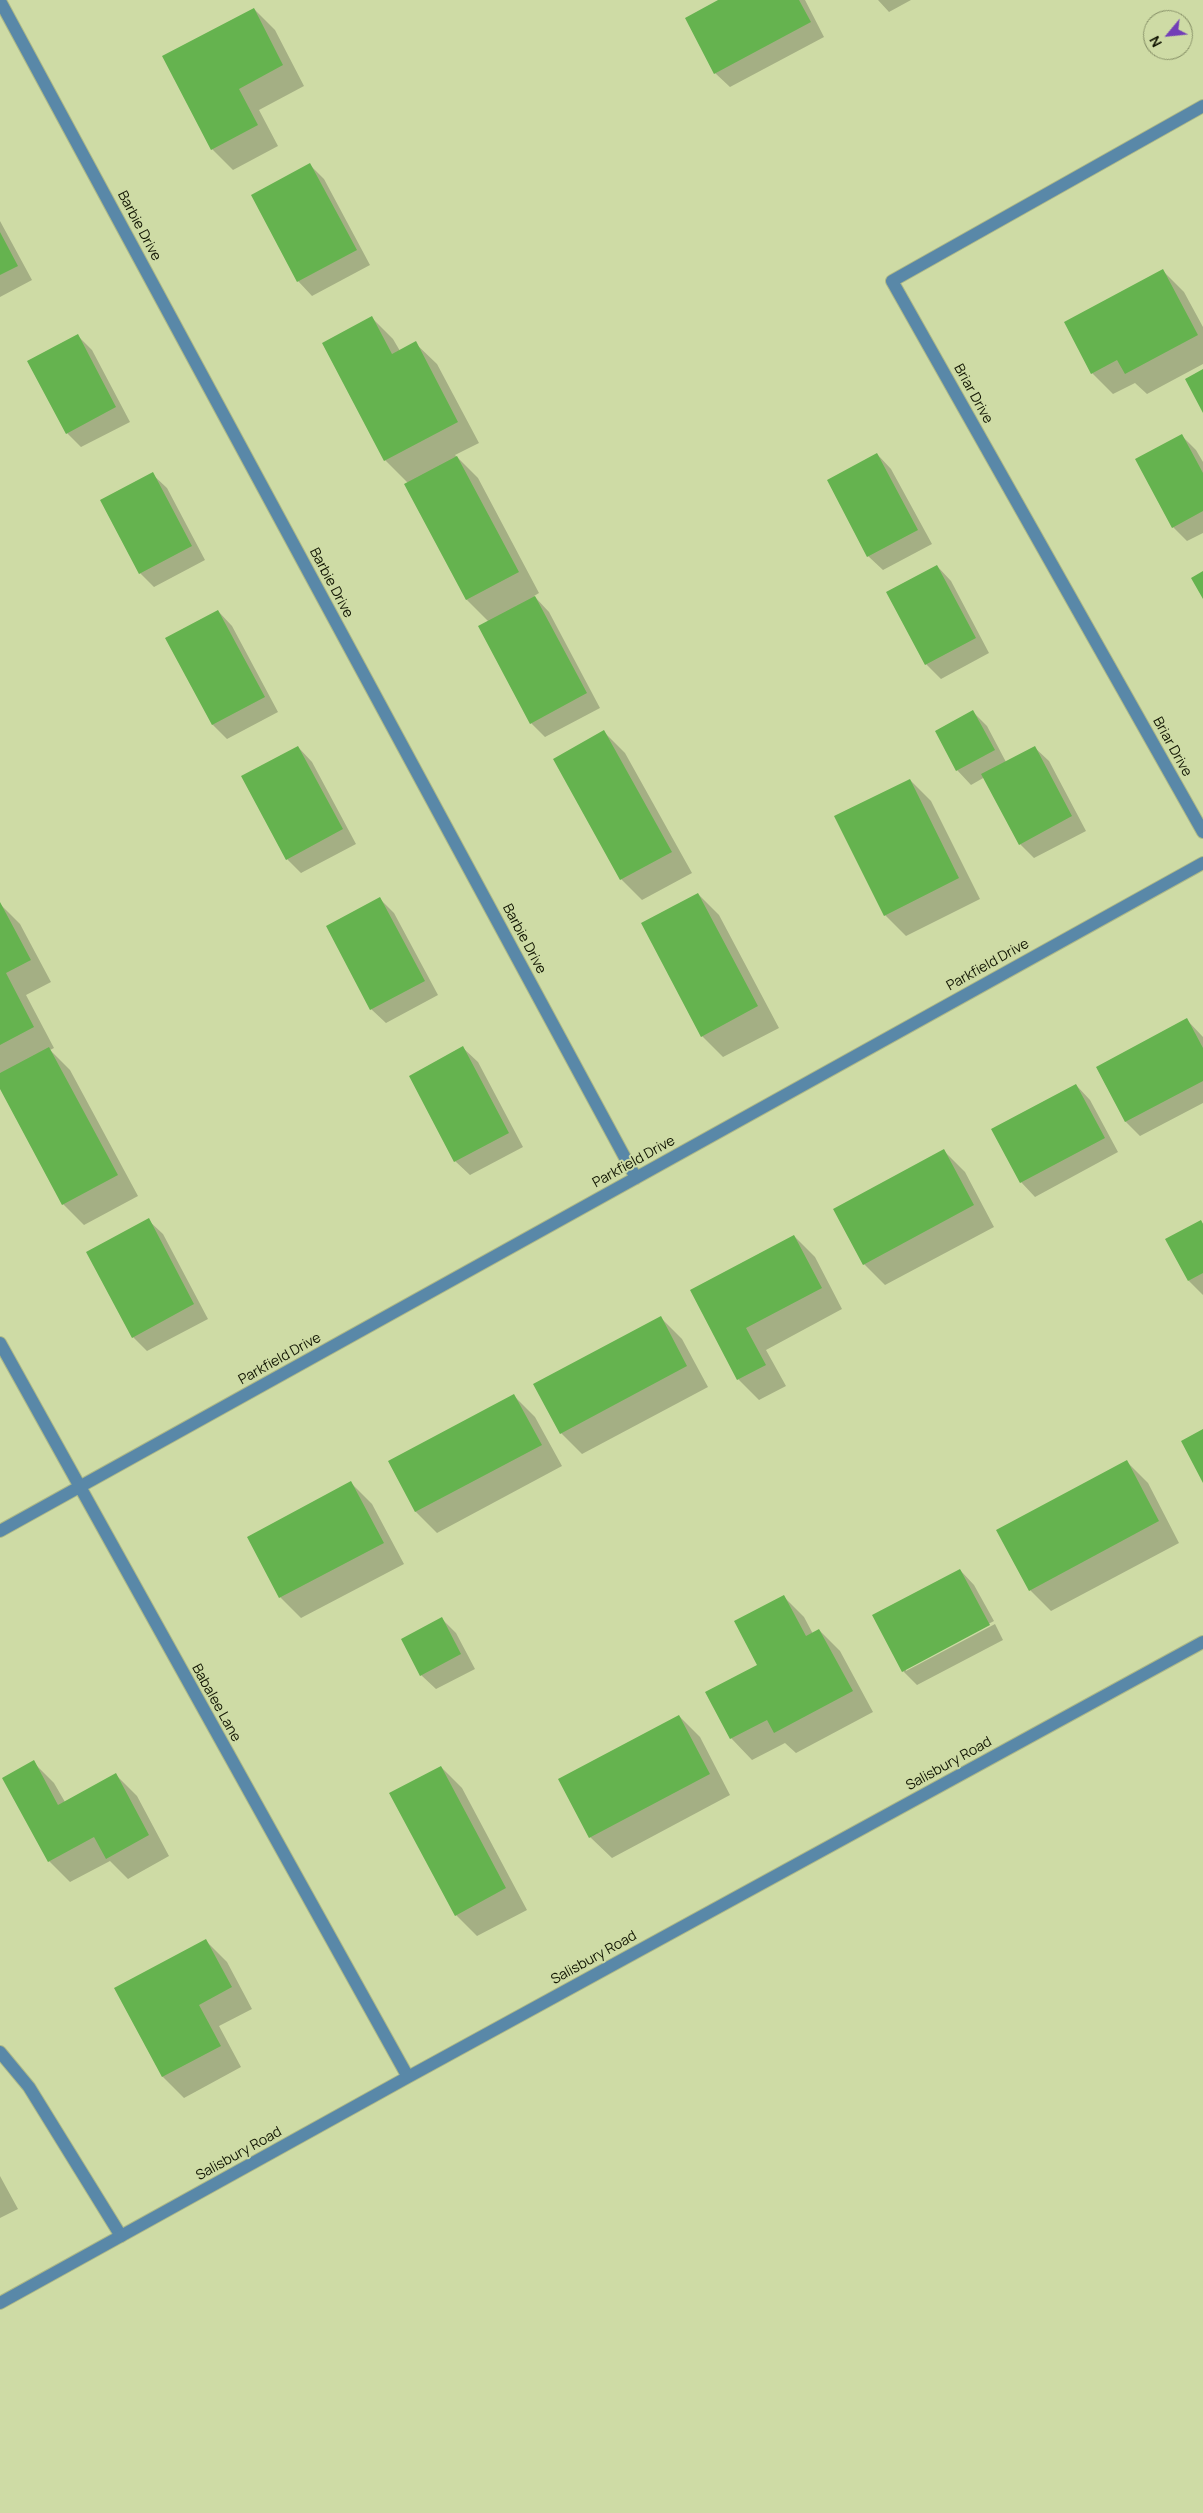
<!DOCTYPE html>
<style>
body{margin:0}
#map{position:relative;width:1203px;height:2513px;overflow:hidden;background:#cedba5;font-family:Manrope,sans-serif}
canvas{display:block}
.north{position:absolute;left:1143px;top:10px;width:50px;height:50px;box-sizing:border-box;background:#cedba5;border:1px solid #838c64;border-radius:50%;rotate:242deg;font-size:14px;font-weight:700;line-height:20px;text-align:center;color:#121603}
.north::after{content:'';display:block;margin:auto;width:18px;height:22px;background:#723fb7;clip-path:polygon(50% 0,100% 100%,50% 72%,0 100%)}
</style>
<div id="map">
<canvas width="1203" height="2513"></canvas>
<div class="north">N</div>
</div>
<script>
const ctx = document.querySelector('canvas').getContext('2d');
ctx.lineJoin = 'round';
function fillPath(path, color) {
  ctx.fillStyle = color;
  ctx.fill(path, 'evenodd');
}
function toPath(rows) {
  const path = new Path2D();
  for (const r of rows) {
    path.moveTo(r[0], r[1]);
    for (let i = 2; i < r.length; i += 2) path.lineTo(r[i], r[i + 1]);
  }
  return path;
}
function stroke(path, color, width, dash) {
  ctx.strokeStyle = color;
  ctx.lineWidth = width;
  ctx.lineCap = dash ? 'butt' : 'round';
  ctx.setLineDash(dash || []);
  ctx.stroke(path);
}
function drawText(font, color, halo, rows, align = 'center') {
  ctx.font = font + ' Manrope,sans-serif';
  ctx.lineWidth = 4;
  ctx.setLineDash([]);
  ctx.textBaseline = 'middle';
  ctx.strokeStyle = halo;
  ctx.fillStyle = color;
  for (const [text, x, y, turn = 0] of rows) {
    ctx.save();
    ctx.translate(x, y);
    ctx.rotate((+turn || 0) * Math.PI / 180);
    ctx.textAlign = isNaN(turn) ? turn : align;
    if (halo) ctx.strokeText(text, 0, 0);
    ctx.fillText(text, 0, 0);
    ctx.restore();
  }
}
fillPath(toPath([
 [721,0,805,0,824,37,730,87,715,73],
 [878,0,911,0,889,12],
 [254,9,275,30,304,86,259,110,278,146,233,170,212,149],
 [310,165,324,179,370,265,312,296,298,281],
 [0,221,32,280,0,297],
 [1163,271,1184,292,1203,327,1203,364,1147,394,1135,383,1113,394,1092,373],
 [372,318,393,339,400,351,415,343,437,364,479,443,455,455,478,478,539,593,534,596,549,612,600,708,545,737,531,723,489,622,467,600,406,484,408,483,385,460,323,344],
 [77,335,92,350,130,422,81,447,67,433],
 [1182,436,1196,450,1203,462,1203,533,1187,541,1173,527],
 [877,454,891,469,932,544,883,570,868,556],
 [152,474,167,488,205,560,154,587,140,573],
 [937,566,951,581,989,653,941,679,926,664],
 [218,611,232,626,278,712,227,739,213,725,167,639],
 [973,712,987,726,1006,762,1034,747,1049,761,1086,831,1034,858,1020,844,985,777,971,785,957,770],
 [604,732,625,753,692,873,642,900,621,879,555,760],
 [298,747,312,762,356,844,301,873,287,859],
 [910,780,931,801,980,899,906,936,885,915],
 [698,894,719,915,779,1028,723,1057,702,1036],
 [380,899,394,913,438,995,386,1023,371,1009],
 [0,904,20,924,51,982,26,995,54,1048,50,1050,70,1070,138,1196,84,1225,63,1204,0,1086],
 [1187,1020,1203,1037,1203,1103,1140,1136,1126,1122,1097,1068],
 [463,1048,478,1062,523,1147,470,1175,455,1161],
 [1076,1085,1090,1100,1118,1152,1035,1197,1021,1182],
 [944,1151,965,1172,994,1227,885,1285,864,1264],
 [148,1220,163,1234,208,1319,147,1351,133,1337],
 [1201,1221,1203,1224,1203,1295,1189,1281],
 [794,1236,815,1257,842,1309,766,1350,786,1386,759,1400,738,1379,691,1291],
 [661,1318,682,1339,708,1387,582,1454,561,1433],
 [514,1396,535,1417,562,1466,437,1533,416,1512,389,1462],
 [1127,1462,1148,1483,1179,1543,1051,1611,1030,1590],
 [351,1483,372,1504,404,1564,301,1618,280,1597,248,1537],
 [960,1570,974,1585,994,1621,906,1668,906,1671,995,1624,1003,1640,917,1685,903,1671],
 [783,1596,804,1617,813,1634,819,1630,840,1651,873,1712,796,1753,785,1743,752,1760,731,1738,707,1693,759,1665],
 [442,1619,456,1633,475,1669,436,1689,421,1675],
 [679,1716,700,1737,730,1795,612,1858,590,1837],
 [33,1762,54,1783,65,1802,116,1775,137,1796,169,1856,128,1879,110,1861,70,1882,49,1861],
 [441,1767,462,1788,527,1910,477,1936,456,1915],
 [206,1941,227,1962,252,2009,219,2026,241,2067,184,2098,163,2077,116,1988],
 [0,2176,18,2209,0,2218]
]), '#0003');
fillPath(toPath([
 [718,0,799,0,811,22,714,74,685,18],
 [254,8,283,65,239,89,258,125,211,150,162,56],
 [310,163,357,250,297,282,251,195],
 [0,232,18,266,0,275],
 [1163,269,1198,335,1125,374,1117,360,1091,374,1064,322],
 [372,316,392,354,416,341,458,422,384,461,322,343],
 [78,334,116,407,66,434,27,361],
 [1203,369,1203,413,1185,379],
 [1182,434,1203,473,1203,511,1172,528,1135,459],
 [877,453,918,530,867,557,827,480],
 [457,456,519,572,466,600,404,484],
 [153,472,192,546,139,574,100,500],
 [937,565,976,638,925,665,886,592],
 [1203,571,1203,599,1191,578],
 [535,596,587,693,530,724,478,626],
 [218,610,265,697,212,725,165,638],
 [973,710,995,750,956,771,935,731],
 [604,730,672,852,620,880,553,759],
 [298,746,343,829,286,860,241,776],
 [1035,746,1072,816,1019,845,981,774],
 [910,779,959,878,884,916,834,816],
 [698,893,758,1006,701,1037,641,923],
 [380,897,425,981,370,1010,326,926],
 [0,902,31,960,6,973,34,1027,0,1045],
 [1187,1018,1203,1048,1203,1081,1125,1122,1096,1067],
 [463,1046,509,1133,454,1162,409,1076],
 [49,1047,118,1175,62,1205,0,1089,0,1073],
 [1076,1084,1105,1138,1020,1183,991,1129],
 [944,1149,974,1205,863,1265,833,1209],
 [149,1218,194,1304,132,1338,86,1252],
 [1201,1220,1203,1224,1203,1273,1188,1281,1165,1239],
 [794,1235,822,1288,746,1328,766,1365,737,1380,690,1290],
 [661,1316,687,1366,560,1434,533,1384],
 [514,1394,542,1445,415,1512,388,1461],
 [1203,1429,1203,1483,1181,1441],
 [1127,1460,1159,1521,1029,1591,996,1530],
 [351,1481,384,1543,279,1598,247,1537],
 [960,1569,990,1625,902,1672,872,1615],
 [784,1595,806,1636,819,1629,853,1691,774,1733,767,1720,730,1739,705,1692,757,1665,734,1621],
 [442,1617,461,1654,420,1676,401,1639],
 [679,1715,710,1774,589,1838,558,1779],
 [34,1760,58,1805,116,1773,149,1835,106,1859,94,1837,48,1862,2,1778],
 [441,1766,506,1888,455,1916,389,1793],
 [206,1939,232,1987,199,2005,221,2046,162,2077,114,1988]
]), '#65b34f');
const lane = toPath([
 [0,2052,29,2087,121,2236]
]);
const street = toPath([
 [0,1,636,1178],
 [1203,106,892,281,1203,832],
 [0,1343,408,2077],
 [0,1531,1203,863],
 [0,2303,408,2077,1203,1642]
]);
stroke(lane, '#acb888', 14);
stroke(street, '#acb888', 14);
stroke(lane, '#5988a8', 12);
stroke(street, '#5988a8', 12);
drawText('14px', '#121603', '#cedba5', [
 ["Barbie Drive",139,226,62],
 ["Briar Drive",973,394,61],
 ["Barbie Drive",331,583,62],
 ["Briar Drive",1172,747,61],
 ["Barbie Drive",524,939,62],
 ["Parkfield Drive",988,965,-29],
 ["Parkfield Drive",634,1162,-29],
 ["Parkfield Drive",280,1359,-29],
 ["Babalee Lane",216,1703,61],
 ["Salisbury Road",949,1764,-29],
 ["Salisbury Road",594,1958,-29],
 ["Salisbury Road",239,2154,-29]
]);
</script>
